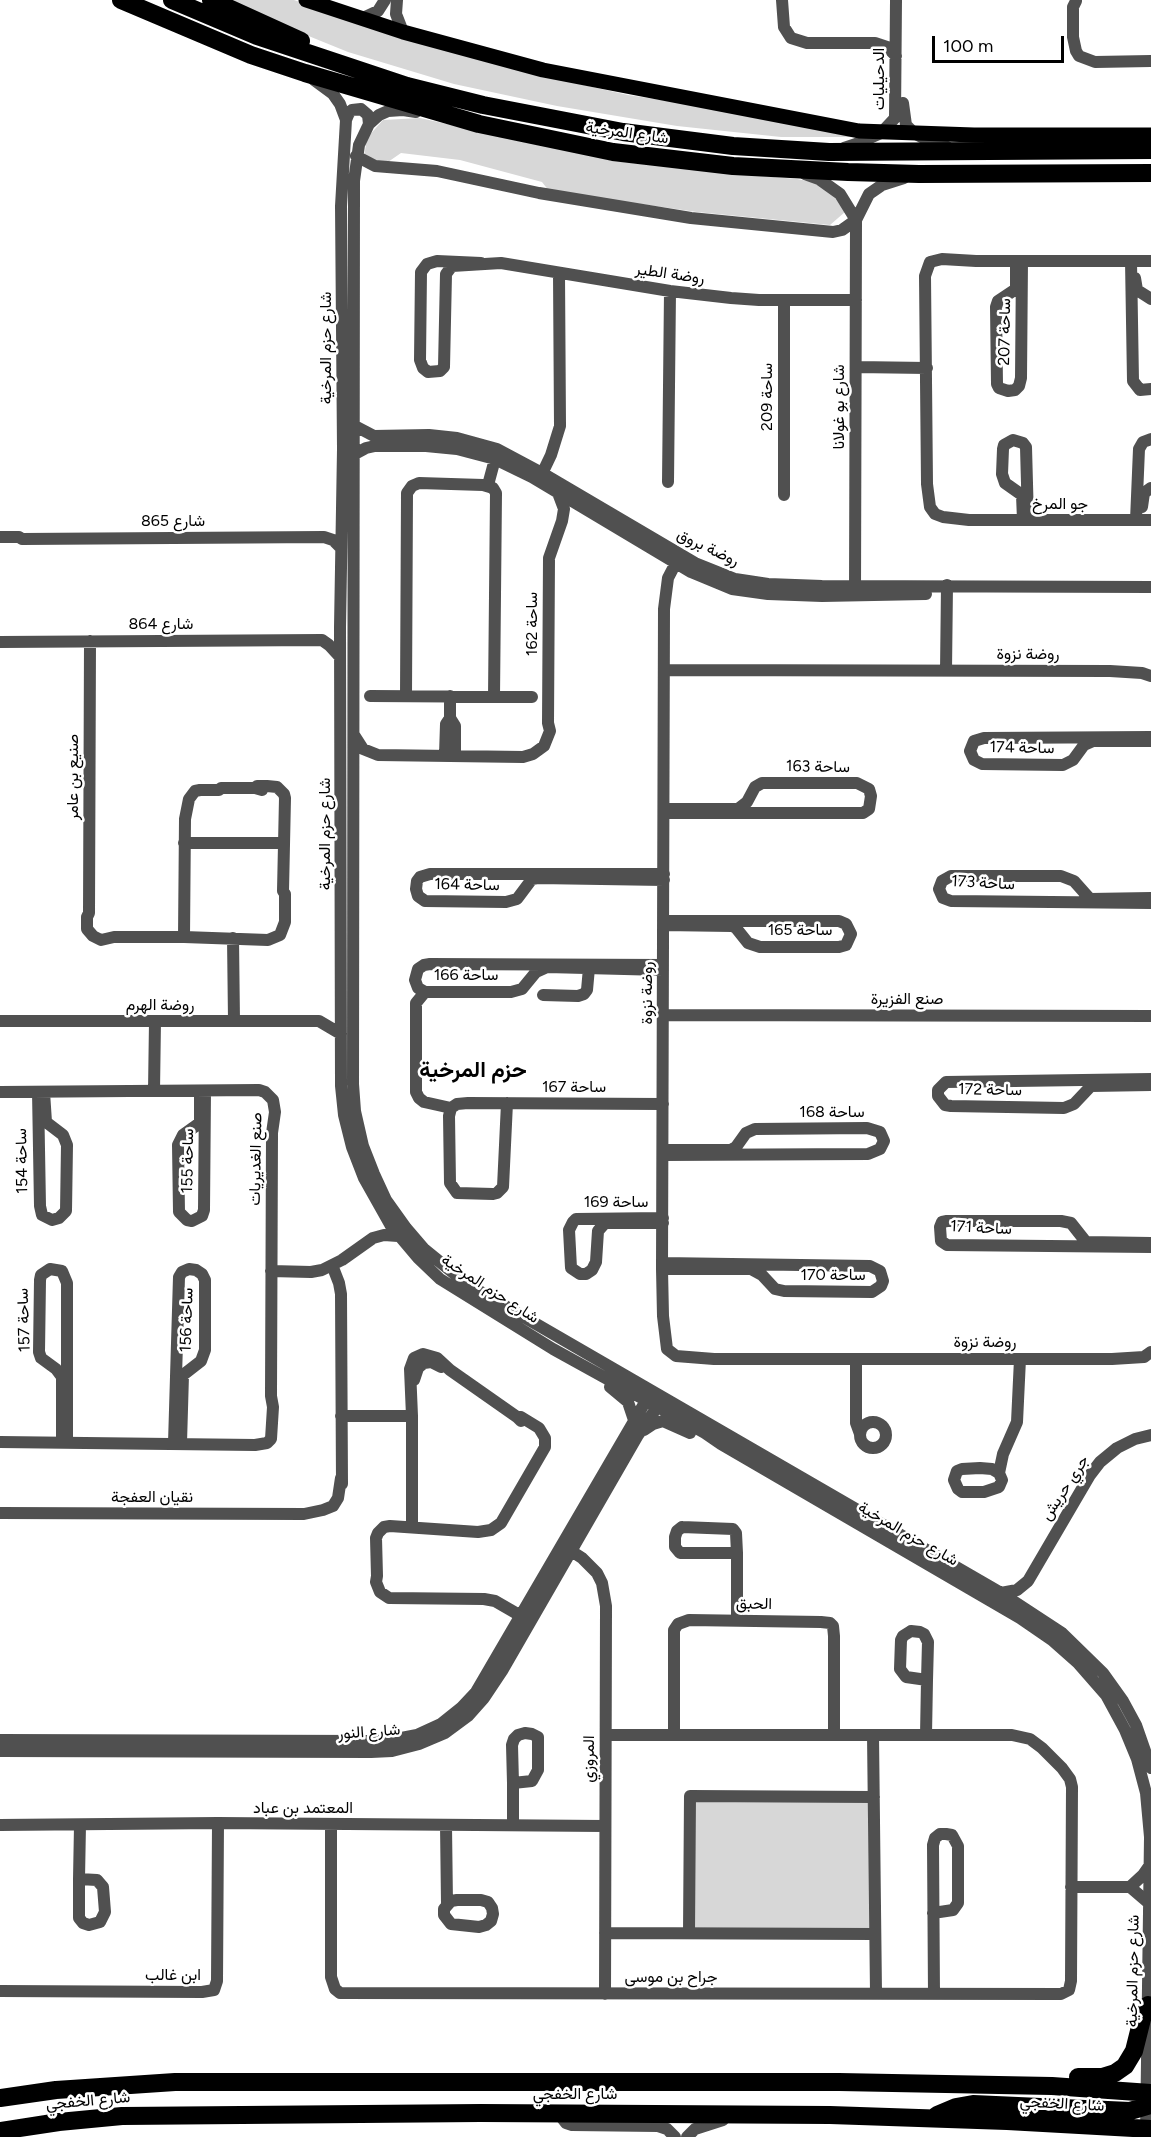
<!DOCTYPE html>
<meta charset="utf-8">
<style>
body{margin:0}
#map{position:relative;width:1151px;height:2137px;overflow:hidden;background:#fff;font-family:Figtree,sans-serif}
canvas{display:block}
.scale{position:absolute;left:932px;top:36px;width:132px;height:27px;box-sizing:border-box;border:3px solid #000;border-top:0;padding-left:8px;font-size:18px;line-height:21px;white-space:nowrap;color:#000;-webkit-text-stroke:4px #fff;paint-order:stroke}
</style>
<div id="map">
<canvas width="1151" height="2137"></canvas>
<div class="scale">100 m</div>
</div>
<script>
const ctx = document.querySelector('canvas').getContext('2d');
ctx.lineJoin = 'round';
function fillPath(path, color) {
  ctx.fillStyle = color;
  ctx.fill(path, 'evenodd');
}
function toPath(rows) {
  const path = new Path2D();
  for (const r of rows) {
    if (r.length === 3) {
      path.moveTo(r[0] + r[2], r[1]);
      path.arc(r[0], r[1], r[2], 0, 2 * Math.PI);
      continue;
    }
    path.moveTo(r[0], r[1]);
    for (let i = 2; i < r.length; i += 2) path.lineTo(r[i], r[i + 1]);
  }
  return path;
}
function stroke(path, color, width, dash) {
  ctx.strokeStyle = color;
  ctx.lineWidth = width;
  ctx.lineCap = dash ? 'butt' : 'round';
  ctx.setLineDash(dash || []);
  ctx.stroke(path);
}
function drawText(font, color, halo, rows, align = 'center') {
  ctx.font = font + ' Figtree,Vazirmatn,sans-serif';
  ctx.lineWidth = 5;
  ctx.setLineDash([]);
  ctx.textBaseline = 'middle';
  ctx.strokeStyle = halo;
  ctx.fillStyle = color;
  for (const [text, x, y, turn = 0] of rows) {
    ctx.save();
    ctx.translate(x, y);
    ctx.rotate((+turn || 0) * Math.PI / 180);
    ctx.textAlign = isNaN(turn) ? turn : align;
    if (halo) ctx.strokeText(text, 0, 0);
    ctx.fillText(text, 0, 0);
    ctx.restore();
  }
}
fillPath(toPath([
 [220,0,294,0,394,35,535,74,628,95,721,109,853,137,781,137,677,126,557,106,454,84,348,52],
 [420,118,614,161,713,172,797,179,813,182,835,196,845,212,830,225,697,212,549,191,542,182,460,160,401,153,388,162,373,163,364,157,367,138,383,120],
 [693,1798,870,1798,871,1930,692,1930]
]), '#d7d7d7');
stroke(toPath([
 [397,0,396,14,403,32],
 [782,0,784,27,791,38,807,43,875,43,887,47,896,56],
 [1076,1,1073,7,1073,37,1076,51,1079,56,1095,62,1151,61],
 [361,19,378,11,385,0],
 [314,80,333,94,340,104,346,120,341,206,343,449,340,627,341,1086,344,1115,352,1147,364,1178,391,1226,418,1258,440,1279,553,1349,705,1433,721,1444,1020,1618,1052,1640,1078,1663,1106,1695,1125,1730,1137,1759,1146,1793,1150,1837,1146,2136],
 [903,103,906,125,914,133,927,140,947,147],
 [416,112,403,110,388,111,379,115,369,124,359,145,354,181,353,1084,355,1111,363,1146,374,1174,386,1200,406,1228,424,1249,467,1284,1001,1593,1062,1633,1103,1673,1123,1701,1136,1725,1151,1768],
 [346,120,349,113,352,110,361,109,368,115,369,124],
 [844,148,856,144,881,133,895,118,896,0],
 [356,156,375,166,437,171,539,193,691,218,833,232,842,230,856,220],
 [805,174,819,179,840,194,856,220],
 [1016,261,1016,289,998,301,996,307,997,384,999,388,1008,391,1015,390,1019,386,1021,378,1022,261],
 [1131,261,1133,381,1140,390,1151,389],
 [1151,261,976,261,942,259,930,262,925,276,927,484,930,507,935,514,943,517,969,520,1151,520],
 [481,263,437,261,427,264,421,272,420,360,423,368,428,372,440,371,444,367,446,274,452,266,501,263,670,291,731,298,759,300,856,300],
 [1135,278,1137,290,1151,299],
 [784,300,784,495],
 [856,367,927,368],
 [353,425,374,436,429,435,457,438,497,449,542,473,695,563,735,579,768,584,822,586,1151,587],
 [353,455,366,448,375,446,426,446,457,449,495,459,532,477,691,572,732,589,768,594,822,596,926,594],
 [540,478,551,455,560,426,559,274],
 [668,482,670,291],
 [488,485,495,459,502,457],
 [1142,507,1144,493,1151,488],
 [1023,520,1022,495,1005,483,1002,474,1003,449,1004,445,1013,440,1023,443,1026,447,1028,520],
 [1136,520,1139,449,1143,442,1151,439],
 [0,537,19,537,22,539,324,537,333,540,341,548],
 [680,555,668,578,664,609,662,1269,663,1316,667,1349,676,1356,714,1359,1112,1359,1144,1357,1151,1352],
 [855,594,856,220,869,194,882,185,904,178],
 [90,641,89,913,87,917,87,929,93,936,101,940,114,937,184,937,268,940,280,935,285,922,285,894,283,891,285,798,284,794,277,787,267,786,257,786,255,788],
 [0,642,322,640,329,645,340,657],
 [664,670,1110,671,1142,673,1151,676],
 [946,671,947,585],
 [370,696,532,697],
 [406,696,407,493,412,486,419,483,483,485,493,488,496,493,494,697],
 [450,718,455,726,455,755],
 [354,735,363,749,378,755,523,757,533,754,544,746,550,731,548,723,549,558,562,521,564,509,558,493],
 [1151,737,984,738,974,741,970,751,974,760,982,764,1063,765,1073,760,1084,745,1093,741,1151,741],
 [445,755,446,724,450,718,450,696],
 [664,809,738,809,747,802,755,787,762,783,857,783,869,789,871,796,869,809,863,813,664,813],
 [184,843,283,843],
 [664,874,430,874,420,877,417,881,416,889,418,896,425,901,506,902,517,899,532,879,538,878,664,880],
 [1151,898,1090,899,1074,881,1061,876,951,876,942,881,939,889,943,898,951,901,1151,903],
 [663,921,839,921,846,924,851,934,846,945,839,947,760,947,748,943,736,928,732,926,663,925],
 [184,937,185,819,189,799,195,791,200,790,219,790,221,788,255,788,262,790],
 [233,938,234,1021],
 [663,965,430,964,424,965,418,969,415,980,418,988,425,992,511,992,522,989,536,972,547,967,663,970],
 [425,992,416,1003,416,1092,419,1098,424,1102,451,1108],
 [543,995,578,996,584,994,587,990,589,968],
 [663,1015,1151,1016],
 [0,1021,319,1021,341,1034],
 [1151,1079,946,1082,938,1090,938,1096,945,1105,951,1106,1064,1108,1074,1104,1091,1086,1151,1085],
 [154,1091,155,1021],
 [0,1092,259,1090,265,1092,273,1100,275,1112,272,1133,271,1396,273,1407,271,1439,267,1443,255,1445,0,1442],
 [38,1092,40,1206,42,1215,52,1220,59,1218,66,1211,67,1145,63,1135,46,1122,44,1092],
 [200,1092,200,1121,197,1125,183,1135,178,1145,179,1212,187,1220,192,1221,202,1216,204,1210,205,1092],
 [507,1103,503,1187,497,1193,493,1194,457,1193,450,1183,449,1116,451,1108,457,1104,468,1103,663,1104],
 [663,1150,731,1150,736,1147,746,1133,755,1129,867,1128,880,1132,884,1141,880,1149,868,1154,663,1155],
 [663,1223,605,1223,598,1231,596,1262,592,1270,586,1274,580,1274,571,1268,569,1230,573,1222,576,1219,663,1218],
 [1151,1243,1086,1242,1071,1223,1061,1221,947,1221,942,1222,940,1227,941,1241,947,1245,1151,1247],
 [662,1263,870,1266,880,1271,883,1281,881,1286,872,1292,784,1291,775,1289,762,1275,751,1269,662,1269],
 [332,1265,339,1283,341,1294,342,1484],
 [271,1271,311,1272,322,1270,342,1260,373,1238,384,1235,398,1236],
 [856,1359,856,1423,860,1434],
 [414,1380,418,1368,424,1363,431,1362,441,1367],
 [610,1387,628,1402,634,1420],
 [341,1416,412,1416],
 [517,1417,521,1417,539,1428,545,1438,545,1447,501,1523,491,1530,478,1532,390,1526,384,1527,378,1533,376,1538,377,1576,376,1582,380,1592,389,1598,484,1599,495,1601,521,1616],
 [873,1435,13],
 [644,1430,653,1424,663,1421,690,1433],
 [62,1442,62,1377,56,1369,41,1358,39,1352,40,1280,41,1275,50,1269,62,1271,67,1283,67,1442],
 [174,1443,179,1277,182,1272,189,1269,196,1270,202,1274,205,1280,205,1350,201,1361,183,1375,181,1443],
 [980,1468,992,1469,999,1473,1002,1480,999,1487,984,1492,962,1492,958,1489,954,1480,957,1471,962,1469,980,1468],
 [999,1473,1003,1454,1017,1422,1020,1359],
 [0,1513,304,1514,323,1510,333,1506,338,1498,341,1478],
 [412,1527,412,1416,410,1369,414,1358,423,1354,437,1358,450,1370,517,1417,521,1421],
 [682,1527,733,1529,736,1533,737,1553,680,1553,675,1547,675,1537,677,1531,682,1527],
 [565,1547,582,1558,597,1573,602,1583,606,1606,605,1994],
 [1001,1593,1017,1590,1028,1581,1090,1475,1100,1462,1117,1448,1135,1439,1151,1435],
 [737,1620,737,1553],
 [911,1631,920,1632,924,1634,928,1642,927,1680,906,1677,900,1669,901,1640,903,1636,911,1631],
 [525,1733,532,1734,538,1737,538,1770,532,1781,513,1783,512,1745,514,1739,518,1735,525,1733],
 [674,1735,674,1630,678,1624,689,1620,821,1622,830,1623,833,1626,834,1636,834,1735],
 [873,1735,876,1993],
 [926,1735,927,1680],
 [0,1740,371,1741,391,1740,417,1735,441,1724,461,1708,476,1692,651,1392],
 [0,1751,371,1752,392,1751,419,1744,445,1733,468,1716,484,1698,502,1671,638,1435,662,1400],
 [331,1824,331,1977,335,1989,340,1993,1061,1994,1069,1990,1071,1981,1072,1787,1070,1779,1062,1768,1042,1748,1030,1739,1012,1735,606,1735],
 [0,1825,218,1823,605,1826],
 [446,1825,447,1904],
 [513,1825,513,1783],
 [79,1879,97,1880,103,1887,105,1912,100,1922,89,1925,83,1923,79,1918,79,1879],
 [79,1879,80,1825],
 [1071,1887,1130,1887,1143,1875,1150,1865],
 [1130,1887,1151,1905],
 [457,1900,481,1900,488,1902,492,1908,493,1914,491,1921,486,1925,479,1927,451,1924,444,1915,444,1909,451,1901,457,1900],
 [933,1913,953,1910,958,1903,958,1846,952,1835,946,1834,940,1834,935,1838,933,1845,934,1994],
 [689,1932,690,1796,874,1797],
 [605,1933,875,1934],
 [0,1991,202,1992,214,1990,217,1981,218,1823],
 [559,2114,566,2123,572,2125,658,2126,667,2129,675,2137],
 [687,2137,695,2129,723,2120]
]), '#505050', 12);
stroke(toPath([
 [306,0,403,32,543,70,859,131,974,135,1151,135]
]), '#000', 15);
stroke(toPath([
 [121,0,251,55,305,73,479,124,613,152,733,166,848,172,919,174,1151,173],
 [172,0,257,36,407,86,483,105,623,132,733,146,829,152,1151,150],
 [211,0,301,41],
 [1078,2077,1102,2077,1115,2073,1125,2066,1134,2051,1142,2019,1148,2005],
 [0,2098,56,2090,175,2082,839,2082,1052,2086,1151,2093],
 [937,2115,956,2107,973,2104,1130,2111,1151,2105],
 [0,2131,59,2122,122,2116,481,2113,830,2115,1007,2121,1151,2129]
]), '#000', 18);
drawText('16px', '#000', '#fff', [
 ["الدحيليات",879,79,-90],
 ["شارع المرخية",627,133,8],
 ["روضة الطير",670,274,8],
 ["ساحة 207",1005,332,-89],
 ["شارع حزم المرخية",326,348,-90],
 ["ساحة 209",767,397,-90],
 ["شارع بو غولانا",839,407,-90],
 ["جو المرخ",1060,504],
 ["شارع 865",173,521],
 ["روضة بروق",708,548,25],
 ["شارع 864",161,624],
 ["ساحة 162",532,624,-90],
 ["روضة نزوة",1028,654],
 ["ساحة 174",1022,748,1],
 ["ساحة 163",818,767,1],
 ["صنيع بن عامر",73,777,-90],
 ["شارع حزم المرخية",325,834,-90],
 ["ساحة 173",983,883,3],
 ["ساحة 164",467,885,1],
 ["ساحة 165",800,930],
 ["ساحة 166",466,975],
 ["روضة نزوة",647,993,-90],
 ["صنع الفزيرة",907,999],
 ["روضة الهرم",160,1005],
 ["ساحة 167",574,1087],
 ["ساحة 172",990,1090,1],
 ["ساحة 168",832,1112],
 ["صنع الغديريات",256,1159,-89],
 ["ساحة 154",22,1161,-91],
 ["ساحة 155",188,1161,-89],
 ["ساحة 169",616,1202],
 ["ساحة 171",981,1228,3],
 ["ساحة 170",833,1275],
 ["شارع حزم المرخية",490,1289,33],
 ["ساحة 157",24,1320,-92],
 ["ساحة 156",187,1320,-88],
 ["روضة نزوة",985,1342],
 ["جري حريش",1065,1488,-57],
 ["نقيان العفجة",152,1497],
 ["شارع حزم المرخية",908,1534,30],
 ["الحبق",754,1604,1],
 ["شارع النور",369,1732,-4],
 ["المروزي",589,1759,-89],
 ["المعتمد بن عباد",303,1808],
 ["شارع حزم المرخية",1133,1971,-89],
 ["ابن غالب",173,1975],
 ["جراح بن موسى",671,1977],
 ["شارع الخفجي",575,2094],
 ["شارع الخفجي",88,2101,-5],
 ["شارع الخفجي",1062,2104,3]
]);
drawText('bold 22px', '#000', '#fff', [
 ["حزم المرخية",473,1071]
]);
</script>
